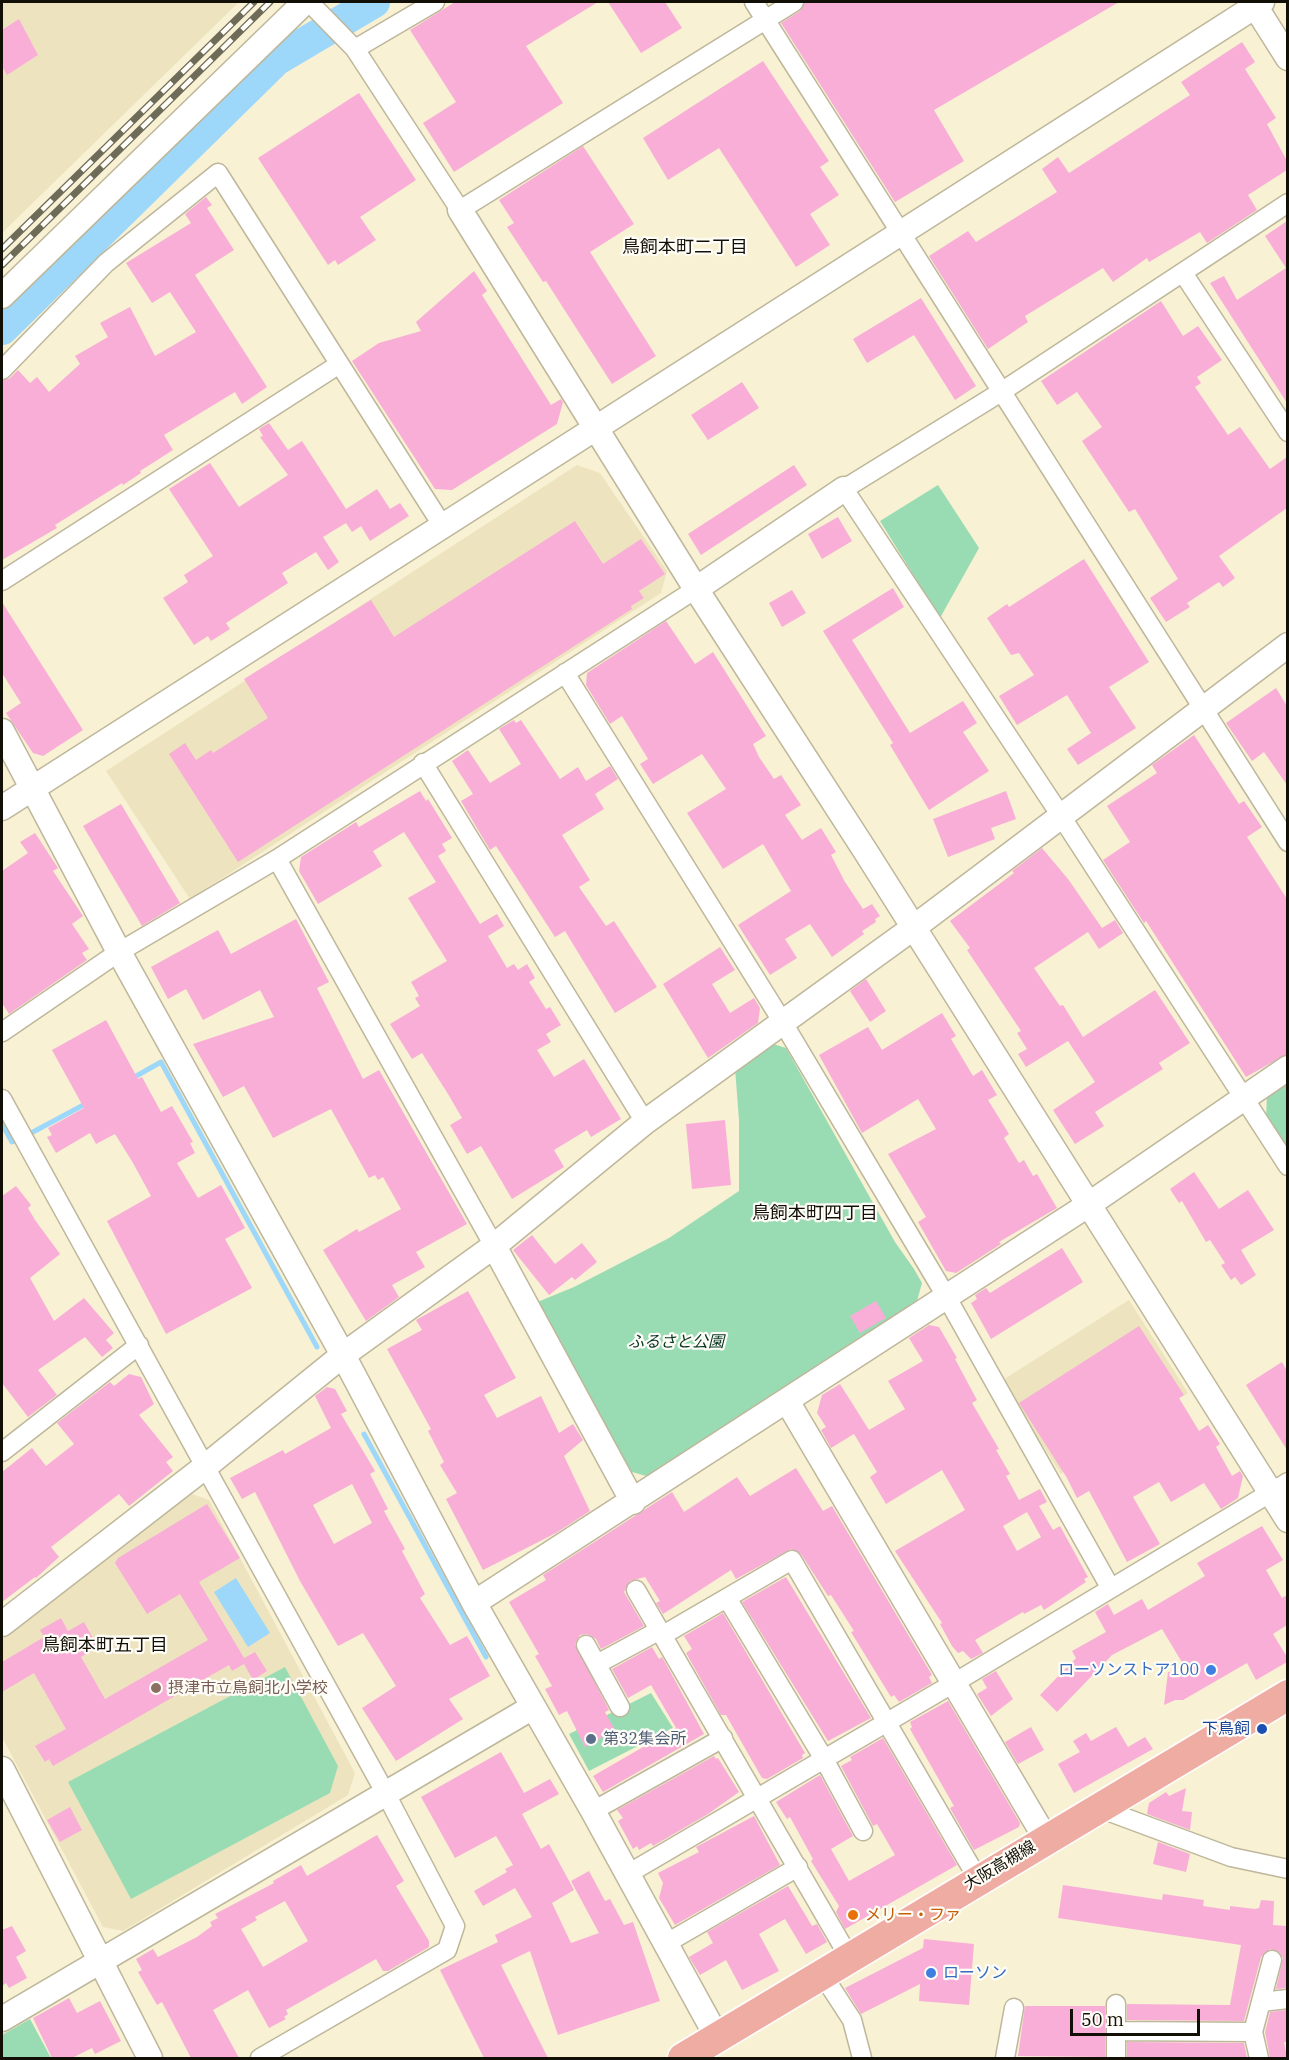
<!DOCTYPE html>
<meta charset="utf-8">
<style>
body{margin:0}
#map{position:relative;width:1289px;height:2060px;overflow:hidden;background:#f8f1d3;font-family:"IBM Plex Serif",serif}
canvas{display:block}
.frame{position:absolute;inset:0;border:3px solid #121006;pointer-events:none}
.scale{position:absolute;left:1070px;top:2009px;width:130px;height:27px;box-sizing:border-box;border:3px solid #121006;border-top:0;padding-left:8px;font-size:18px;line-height:21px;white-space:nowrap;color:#121006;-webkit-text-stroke:4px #fffdf8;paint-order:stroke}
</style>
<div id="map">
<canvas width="1289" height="2060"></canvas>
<div class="frame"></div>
<div class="scale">50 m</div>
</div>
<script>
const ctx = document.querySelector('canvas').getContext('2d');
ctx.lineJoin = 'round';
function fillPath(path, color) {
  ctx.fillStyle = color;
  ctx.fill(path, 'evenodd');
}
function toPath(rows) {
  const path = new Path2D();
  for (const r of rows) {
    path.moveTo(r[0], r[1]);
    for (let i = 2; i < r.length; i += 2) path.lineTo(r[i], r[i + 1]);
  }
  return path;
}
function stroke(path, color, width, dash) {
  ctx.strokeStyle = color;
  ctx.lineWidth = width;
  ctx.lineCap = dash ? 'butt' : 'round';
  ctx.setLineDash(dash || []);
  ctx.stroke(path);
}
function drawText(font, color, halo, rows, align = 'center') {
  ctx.font = font + ' "IBM Plex Serif","Noto Sans JP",serif';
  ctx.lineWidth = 4.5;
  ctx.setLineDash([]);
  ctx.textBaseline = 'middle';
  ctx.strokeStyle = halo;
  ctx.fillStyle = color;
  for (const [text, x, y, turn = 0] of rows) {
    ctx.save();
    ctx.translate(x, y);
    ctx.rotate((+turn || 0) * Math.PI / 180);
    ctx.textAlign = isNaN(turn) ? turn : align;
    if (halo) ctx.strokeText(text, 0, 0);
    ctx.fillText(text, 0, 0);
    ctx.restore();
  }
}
fillPath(toPath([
 [2,2,239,2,2,233],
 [577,465,600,473,667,571,661,593,190,899,106,771],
 [1129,1300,1188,1393,1061,1474,1001,1381],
 [189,1493,209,1500,355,1773,348,1795,123,1931,103,1927,2,1737,2,1639]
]), '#ede4bf');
fillPath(toPath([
 [938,485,979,548,940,618,880,521],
 [767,1042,786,1048,895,1242,914,1269,922,1283,917,1301,646,1476,632,1472,618,1454,535,1303,574,1287,669,1238,739,1191,739,1120,735,1068],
 [1287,1081,1287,1151,1266,1118,1267,1095],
 [285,1667,338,1766,330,1793,131,1899,68,1782],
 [651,1693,673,1728,589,1771,569,1734],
 [30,2019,51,2058,2,2058,2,2035]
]), '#99dcb4');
fillPath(toPath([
 [236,1578,270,1633,248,1647,214,1592]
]), '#9dd7fa');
stroke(toPath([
 [131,1079,161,1062,317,1347],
 [2,1124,12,1142,15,1141],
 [33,1132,89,1102],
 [364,1434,486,1657]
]), '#9dd7fa', 5);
stroke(toPath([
 [2,329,276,60,374,2]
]), '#9dd7fa', 32);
fillPath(toPath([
 [455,2,598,2,526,46,563,103,454,172,423,123,456,102,410,30],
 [608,2,665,2,682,28,641,53],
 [805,2,1119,2,934,110,964,161,895,202,781,23,800,11],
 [19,19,38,55,7,75,2,66,2,30],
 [1242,42,1255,62,1245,69,1276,118,1267,124,1287,161,1287,170,1248,195,1257,210,1207,243,1200,232,1149,262,1147,258,1113,282,1103,268,1025,316,1028,322,988,349,929,256,968,231,976,242,1057,192,1042,169,1058,157,1069,173,1190,95,1181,82],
 [763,61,829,161,820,167,839,195,810,214,830,245,796,267,719,148,668,180,643,138],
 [359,93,416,180,360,217,376,240,338,265,335,260,328,265,258,158],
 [583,146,634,224,590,252,656,356,612,384,546,281,543,282,507,227,514,223,499,200],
 [206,197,212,205,207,208,234,250,195,275,267,387,242,404,235,392,164,435,173,450,140,471,141,473,123,485,122,483,55,525,57,528,2,560,2,381,10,378,18,370,30,383,37,377,49,392,80,364,75,356,108,337,100,323,130,307,155,356,196,332,170,292,152,303,126,263,191,223,185,214],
 [1287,221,1287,403,1210,283,1224,276,1237,300,1286,268,1265,236],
 [474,271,487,291,482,295,551,405,561,399,563,402,557,424,452,490,435,489,352,361,379,343,421,331,416,322],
 [921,298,976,386,955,400,914,335,867,363,853,339],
 [1161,301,1183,336,1198,326,1222,360,1197,377,1201,383,1195,387,1228,435,1240,427,1270,469,1287,457,1287,508,1219,556,1235,578,1223,587,1219,582,1187,603,1190,607,1166,622,1150,598,1178,579,1135,509,1129,512,1082,441,1102,427,1077,392,1057,405,1041,381],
 [742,382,759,408,708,440,691,415],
 [269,423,288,450,302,441,346,509,377,489,390,509,400,503,409,516,370,541,361,526,352,532,346,523,323,537,339,562,328,570,316,552,282,573,288,583,226,623,230,629,211,641,208,636,194,645,163,598,188,582,184,575,213,556,169,489,210,463,239,507,288,475,260,437,263,436,259,429],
 [794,465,807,485,701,555,688,534],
 [838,517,852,541,822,559,808,534],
 [575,521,603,564,641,539,665,574,639,591,644,598,631,606,632,609,238,862,169,754,185,743,196,760,211,750,213,753,268,718,244,679,371,600,394,637],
 [1084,559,1149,662,1109,687,1136,728,1078,765,1067,749,1091,733,1067,695,1017,725,999,696,1034,675,1019,653,1011,655,987,618,1007,604,1009,607],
 [893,588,904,607,852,640,910,733,963,701,977,723,963,732,989,771,929,810,890,745,893,743,823,631],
 [792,590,806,613,782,627,769,603],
 [2,602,83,730,43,756,33,753,6,713,21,703,2,673],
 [666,621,695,664,713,652,766,736,753,744,759,757,774,779,781,775,801,805,785,815,802,840,821,828,836,852,831,855,845,882,863,909,872,904,880,916,875,919,876,922,862,931,864,934,832,957,810,924,785,939,797,958,770,975,738,925,791,891,763,844,723,869,687,813,726,789,702,754,653,784,640,764,648,759,622,716,610,724,586,685,587,673],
 [1276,688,1287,706,1287,785,1264,752,1252,761,1226,723],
 [514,720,516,723,521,720,560,779,578,767,586,781,610,766,618,779,595,794,604,809,562,835,590,880,579,887,606,926,614,921,657,987,615,1013,565,931,555,937,496,846,490,850,461,801,473,794,452,761,468,750,490,783,521,764,499,729],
 [1194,735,1239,804,1244,801,1262,827,1247,837,1287,899,1287,1054,1246,1077,1146,921,1144,923,1103,860,1130,842,1107,806,1157,773,1152,765],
 [420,791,426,801,428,799,452,838,442,844,446,851,438,856,480,924,497,914,504,926,488,936,507,968,514,964,518,970,527,964,535,978,529,982,546,1009,550,1007,561,1025,546,1034,551,1042,537,1050,554,1077,584,1059,621,1119,591,1137,587,1130,554,1150,564,1167,512,1199,481,1146,467,1154,450,1125,462,1118,448,1094,422,1053,412,1059,390,1024,420,1006,415,998,419,996,411,982,447,961,408,898,436,882,404,832,373,851,382,866,318,904,299,871,301,857,356,822,359,827],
 [1006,791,1016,819,991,828,995,839,948,857,933,819],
 [121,804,180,903,142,926,83,826],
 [35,833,58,868,53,871,83,916,72,924,89,949,82,953,87,960,9,1014,2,1003,2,871,28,853,20,842],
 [1042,848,1068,879,1102,928,1115,920,1123,933,1099,949,1088,932,1034,968,1060,1006,1063,1005,1083,1037,1155,990,1190,1043,1159,1063,1163,1069,1095,1112,1104,1126,1075,1144,1053,1110,1095,1082,1068,1041,1026,1067,1018,1054,1027,1049,1017,1033,1021,1031,967,950,970,948,950,921,1014,873,1012,871],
 [296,919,329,982,317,988,363,1079,379,1070,467,1224,416,1252,425,1267,392,1285,399,1297,366,1321,323,1250,357,1229,359,1232,401,1209,383,1177,378,1180,375,1175,369,1178,331,1109,273,1138,244,1086,223,1097,193,1044,274,1017,260,990,203,1020,186,989,168,999,151,967,218,930,231,954],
 [720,947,735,970,712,984,730,1013,754,998,760,1008,758,1023,708,1058,663,984],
 [866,979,886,1011,870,1022,850,991],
 [942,1013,956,1036,951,1039,973,1076,982,1070,997,1095,988,1100,1009,1134,1004,1138,1019,1163,1024,1160,1033,1176,1037,1174,1057,1208,999,1242,1001,1244,956,1273,946,1271,918,1222,926,1217,888,1154,936,1129,918,1099,862,1133,819,1055,868,1027,882,1050],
 [106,1020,138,1079,142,1077,161,1112,172,1106,193,1142,190,1143,195,1153,177,1163,198,1198,221,1185,245,1228,225,1239,252,1288,166,1334,107,1221,151,1196,133,1163,115,1134,96,1144,90,1133,56,1153,47,1137,52,1135,48,1128,84,1108,52,1050],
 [725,1120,731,1185,692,1189,686,1124],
 [1194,1172,1219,1209,1248,1190,1274,1230,1241,1250,1256,1275,1241,1285,1235,1277,1231,1280,1221,1265,1225,1263,1210,1240,1206,1242,1182,1201,1179,1203,1170,1189],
 [16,1186,31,1205,28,1208,35,1220,60,1254,30,1278,54,1321,84,1298,114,1333,106,1340,113,1348,102,1357,85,1337,38,1370,57,1395,28,1417,2,1383,2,1196],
 [532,1235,555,1264,582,1243,597,1262,575,1280,572,1277,549,1295,513,1250],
 [1062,1248,1083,1282,991,1339,971,1303,977,1299,975,1295,986,1288,990,1293],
 [468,1291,516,1378,484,1395,497,1418,541,1396,559,1433,573,1424,583,1440,564,1456,590,1511,556,1533,483,1570,446,1499,457,1493,440,1465,444,1462,428,1431,431,1429,387,1349,422,1330,416,1320],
 [876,1301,886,1318,860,1333,850,1316],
 [929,1325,939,1327,957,1358,955,1359,977,1400,972,1403,999,1449,996,1450,1010,1474,1006,1476,1019,1500,1040,1489,1047,1502,1039,1506,1053,1530,1060,1526,1088,1577,1084,1579,1086,1582,1044,1610,1041,1605,1024,1614,1023,1612,975,1640,983,1653,971,1659,963,1651,958,1653,952,1646,940,1624,942,1623,895,1551,965,1510,942,1470,886,1504,870,1477,877,1472,854,1434,831,1448,821,1430,826,1427,817,1413,822,1395,840,1384,869,1430,905,1409,888,1381,923,1361,909,1338],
 [1027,1512,1041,1537,1017,1551,1003,1526],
 [1139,1326,1184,1395,1179,1398,1199,1431,1208,1425,1220,1444,1216,1447,1232,1476,1240,1471,1243,1476,1238,1498,1221,1509,1204,1483,1171,1502,1159,1482,1133,1497,1160,1544,1127,1562,1089,1491,1077,1498,1067,1478,1019,1403],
 [1282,1362,1287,1371,1287,1450,1246,1385],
 [129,1374,141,1377,154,1404,139,1415,173,1457,166,1462,173,1471,129,1506,119,1494,51,1547,59,1557,36,1578,35,1577,2,1602,2,1472,32,1448,46,1466,74,1444,57,1423,110,1382,114,1386],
 [327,1387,335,1389,347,1411,341,1414,375,1471,370,1474,388,1509,384,1511,405,1549,402,1551,425,1594,420,1598,450,1645,467,1636,490,1676,449,1699,463,1719,396,1761,362,1708,396,1686,363,1633,338,1646,300,1581,255,1492,242,1499,230,1478,283,1450,285,1454,331,1428,315,1396],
 [352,1484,372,1523,334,1544,313,1505],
 [796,1468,823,1511,832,1506,932,1675,929,1677,932,1683,899,1702,894,1695,891,1697,851,1632,854,1631,831,1595,828,1596,801,1554,791,1549,736,1579,731,1570,663,1614,656,1603,660,1601,645,1577,630,1581,624,1592,644,1626,601,1649,596,1639,587,1634,580,1635,575,1644,609,1710,605,1712,615,1730,585,1747,567,1711,559,1715,545,1689,552,1686,535,1656,539,1654,509,1602,546,1580,543,1575,672,1492,684,1512,737,1477,750,1496],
 [207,1504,240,1558,199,1582,244,1658,255,1652,267,1671,253,1680,244,1664,232,1671,229,1665,53,1766,49,1759,45,1762,35,1746,66,1729,34,1673,2,1692,2,1662,44,1637,40,1630,61,1618,68,1631,84,1622,98,1647,81,1657,105,1699,208,1640,180,1594,147,1614,115,1563,118,1558],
 [1262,1526,1283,1560,1266,1570,1282,1598,1287,1595,1287,1625,1273,1634,1287,1657,1287,1662,1256,1680,1247,1663,1183,1700,1175,1700,1164,1705,1168,1672,1189,1674,1162,1629,1112,1655,1057,1712,1040,1695,1076,1658,1072,1651,1106,1632,1095,1612,1108,1604,1114,1615,1142,1599,1148,1610,1205,1576,1197,1563],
 [786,1577,871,1718,828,1741,742,1602],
 [723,1613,805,1753,802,1755,803,1758,767,1779,762,1778,726,1715,721,1715,686,1653,692,1649,684,1636],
 [652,1647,659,1659,662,1657,665,1662,704,1734,603,1792,593,1776,676,1728,651,1685,628,1698,612,1669],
 [996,1671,1013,1699,991,1716,977,1694,987,1688,982,1679],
 [948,1701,1020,1823,1019,1827,974,1850,950,1808,954,1806,910,1729,912,1727,910,1722],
 [1031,1727,1044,1750,1018,1764,1005,1742],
 [1116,1727,1128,1747,1145,1737,1153,1749,1074,1793,1058,1764,1080,1752,1073,1741,1086,1733,1091,1741],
 [883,1738,957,1865,845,1929,836,1912,839,1906,811,1861,813,1859,790,1817,787,1819,776,1802,820,1775,853,1836,831,1849,849,1881,895,1855,877,1824,873,1826,841,1766,852,1760,850,1757],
 [501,1752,524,1793,550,1779,559,1794,522,1814,541,1849,549,1844,574,1890,552,1903,571,1943,599,1933,571,1881,589,1871,605,1901,610,1899,624,1925,633,1922,660,2001,558,2035,530,1951,501,1965,548,2058,484,2058,440,1970,498,1942,495,1935,532,1917,515,1888,483,1906,474,1891,507,1872,505,1869,513,1865,496,1836,455,1858,421,1797],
 [714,1756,716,1759,718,1758,739,1792,708,1814,653,1846,651,1843,639,1850,637,1846,633,1849,618,1821,623,1818,617,1810],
 [1186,1788,1182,1811,1192,1812,1190,1830,1147,1814,1149,1803,1166,1792,1169,1796],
 [70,1807,82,1830,60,1842,47,1820],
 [754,1816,780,1865,675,1925,659,1898,663,1883,658,1873,699,1852,696,1847],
 [377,1835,404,1881,396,1886,429,1941,429,1947,388,1971,383,1971,376,1959,286,2010,288,2014,284,2017,286,2019,269,2028,248,1990,213,2010,239,2058,191,2058,162,2002,157,2005,138,1972,142,1970,136,1959,153,1949,158,1957,197,1937,212,1926,210,1922,218,1918,215,1914,274,1883,273,1881,301,1865,307,1876],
 [285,1901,308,1941,263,1967,241,1929,257,1920,255,1917],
 [1158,1842,1190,1854,1186,1872,1153,1864],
 [1063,1885,1162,1900,1163,1894,1204,1900,1203,1906,1230,1910,1230,1906,1255,1909,1259,1908,1261,1900,1274,1901,1273,1925,1287,1926,1287,1988,1276,1989,1283,1958,1279,1952,1270,1949,1261,1957,1244,2021,1127,2020,1127,2004,1230,2005,1241,1945,1058,1918],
 [788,1886,812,1926,817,1924,827,1942,806,1954,785,1919,759,1934,779,1971,742,1990,726,1960,700,1975,689,1957,713,1943,707,1932],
 [12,1926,26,1951,16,1957,27,1978,9,1988,6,1983,2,1986,2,1930],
 [924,1939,974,1944,969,2005,919,2001,920,1984,861,2014,845,1988,923,1948],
 [69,1998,77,2013,100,2001,121,2041,95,2054,92,2048,72,2058,52,2058,33,2018],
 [1025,2006,1105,2006,1105,2057,1018,2056],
 [1287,2010,1287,2042,1284,2042,1287,2058,1270,2058,1265,2032,1270,2012],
 [1127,2042,1244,2043,1247,2058,1127,2057]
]), '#f9aed8');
const minor = toPath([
 [309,2,355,49,460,210,794,2],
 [754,2,1288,842],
 [355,49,435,2],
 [1288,203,1001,392,844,489,1061,816,1288,1166],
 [1183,273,1288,432],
 [2,370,106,263,218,173,442,525],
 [2,581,338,365],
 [565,673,782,1021,946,1296,1110,1587],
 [423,763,645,1122],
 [277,859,494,1246],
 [2,1032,119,952,277,859,696,589],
 [2,1099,386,1794,455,1926,447,1950,260,2058],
 [2,1452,139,1345],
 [636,1590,849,1957],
 [727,1598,824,1759,863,1831],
 [663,1635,792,1560,978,1879],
 [586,1645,620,1707],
 [597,1664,660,1630],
 [1099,1808,1231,1857,1288,1869],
 [593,1811,723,1738],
 [626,1875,954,1683,1288,1482],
 [665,1944,798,1867],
 [822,1974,852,2020,862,2058],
 [1261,2002,1288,1999],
 [1116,2004,1116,2058],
 [1116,2031,1253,2032],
 [1005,2058,1014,2008],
 [1259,2058,1253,2032,1272,1960]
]);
const tertiary = toPath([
 [1255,6,1288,58],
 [460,210,696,589,866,852,1288,1520],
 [2,296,305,2],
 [696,589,844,489],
 [2,731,119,952,343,1355,474,1603,593,1811,717,2037],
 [2,808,1262,2],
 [494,1246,633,1502],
 [787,1401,1046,1839],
 [474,1603,1088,1205,1288,1068],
 [2,1624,206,1466,343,1355,494,1246,645,1122,913,928,1288,645],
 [2,1769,150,2058],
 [2,2019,533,1707]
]);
const primary = toPath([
 [683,2058,1288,1695]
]);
stroke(minor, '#beb79b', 21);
stroke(tertiary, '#beb79b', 27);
stroke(primary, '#fff', 33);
stroke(minor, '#fff', 18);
stroke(tertiary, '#fff', 24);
stroke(primary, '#eeaca2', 30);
const rail = toPath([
 [2,249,254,2],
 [2,265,270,2]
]);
stroke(rail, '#6f6b59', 7);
stroke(rail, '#fffdf8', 4.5, [14]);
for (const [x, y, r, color] of [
 [1211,1670,6,"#3f7fe0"],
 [156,1688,6,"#8d6e63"],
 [1262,1729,6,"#1a4fb4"],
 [591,1739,6,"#5c6f8a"],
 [853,1915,6,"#e8710a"],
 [931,1973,6,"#3f7fe0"]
]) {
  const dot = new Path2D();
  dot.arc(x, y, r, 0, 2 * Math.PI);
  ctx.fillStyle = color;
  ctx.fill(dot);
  stroke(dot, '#fffdf8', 2);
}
drawText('italic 16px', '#06351f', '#fffdf8', [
 ["ふるさと公園",676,1342]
]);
drawText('16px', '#366cbe', '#fffdf8', [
 ["ローソンストア100",1199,1670],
 ["ローソン",943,1973,"left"]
], 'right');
drawText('16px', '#785e54', '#fffdf8', [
 ["摂津市立鳥飼北小学校",168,1688]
], 'left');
drawText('16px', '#164399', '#fffdf8', [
 ["下鳥飼",1250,1729]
], 'right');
drawText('16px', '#4e5e75', '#fffdf8', [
 ["第32集会所",603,1739]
], 'left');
drawText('16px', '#121006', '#fffdf8', [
 ["大阪高槻線",1000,1866,-31]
]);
drawText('16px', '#c56008', '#fffdf8', [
 ["メリー・ファ",865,1915]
], 'left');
drawText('18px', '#121006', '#fffdf8', [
 ["鳥飼本町二丁目",685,248],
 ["鳥飼本町四丁目",815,1214],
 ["鳥飼本町五丁目",105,1646]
]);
</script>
